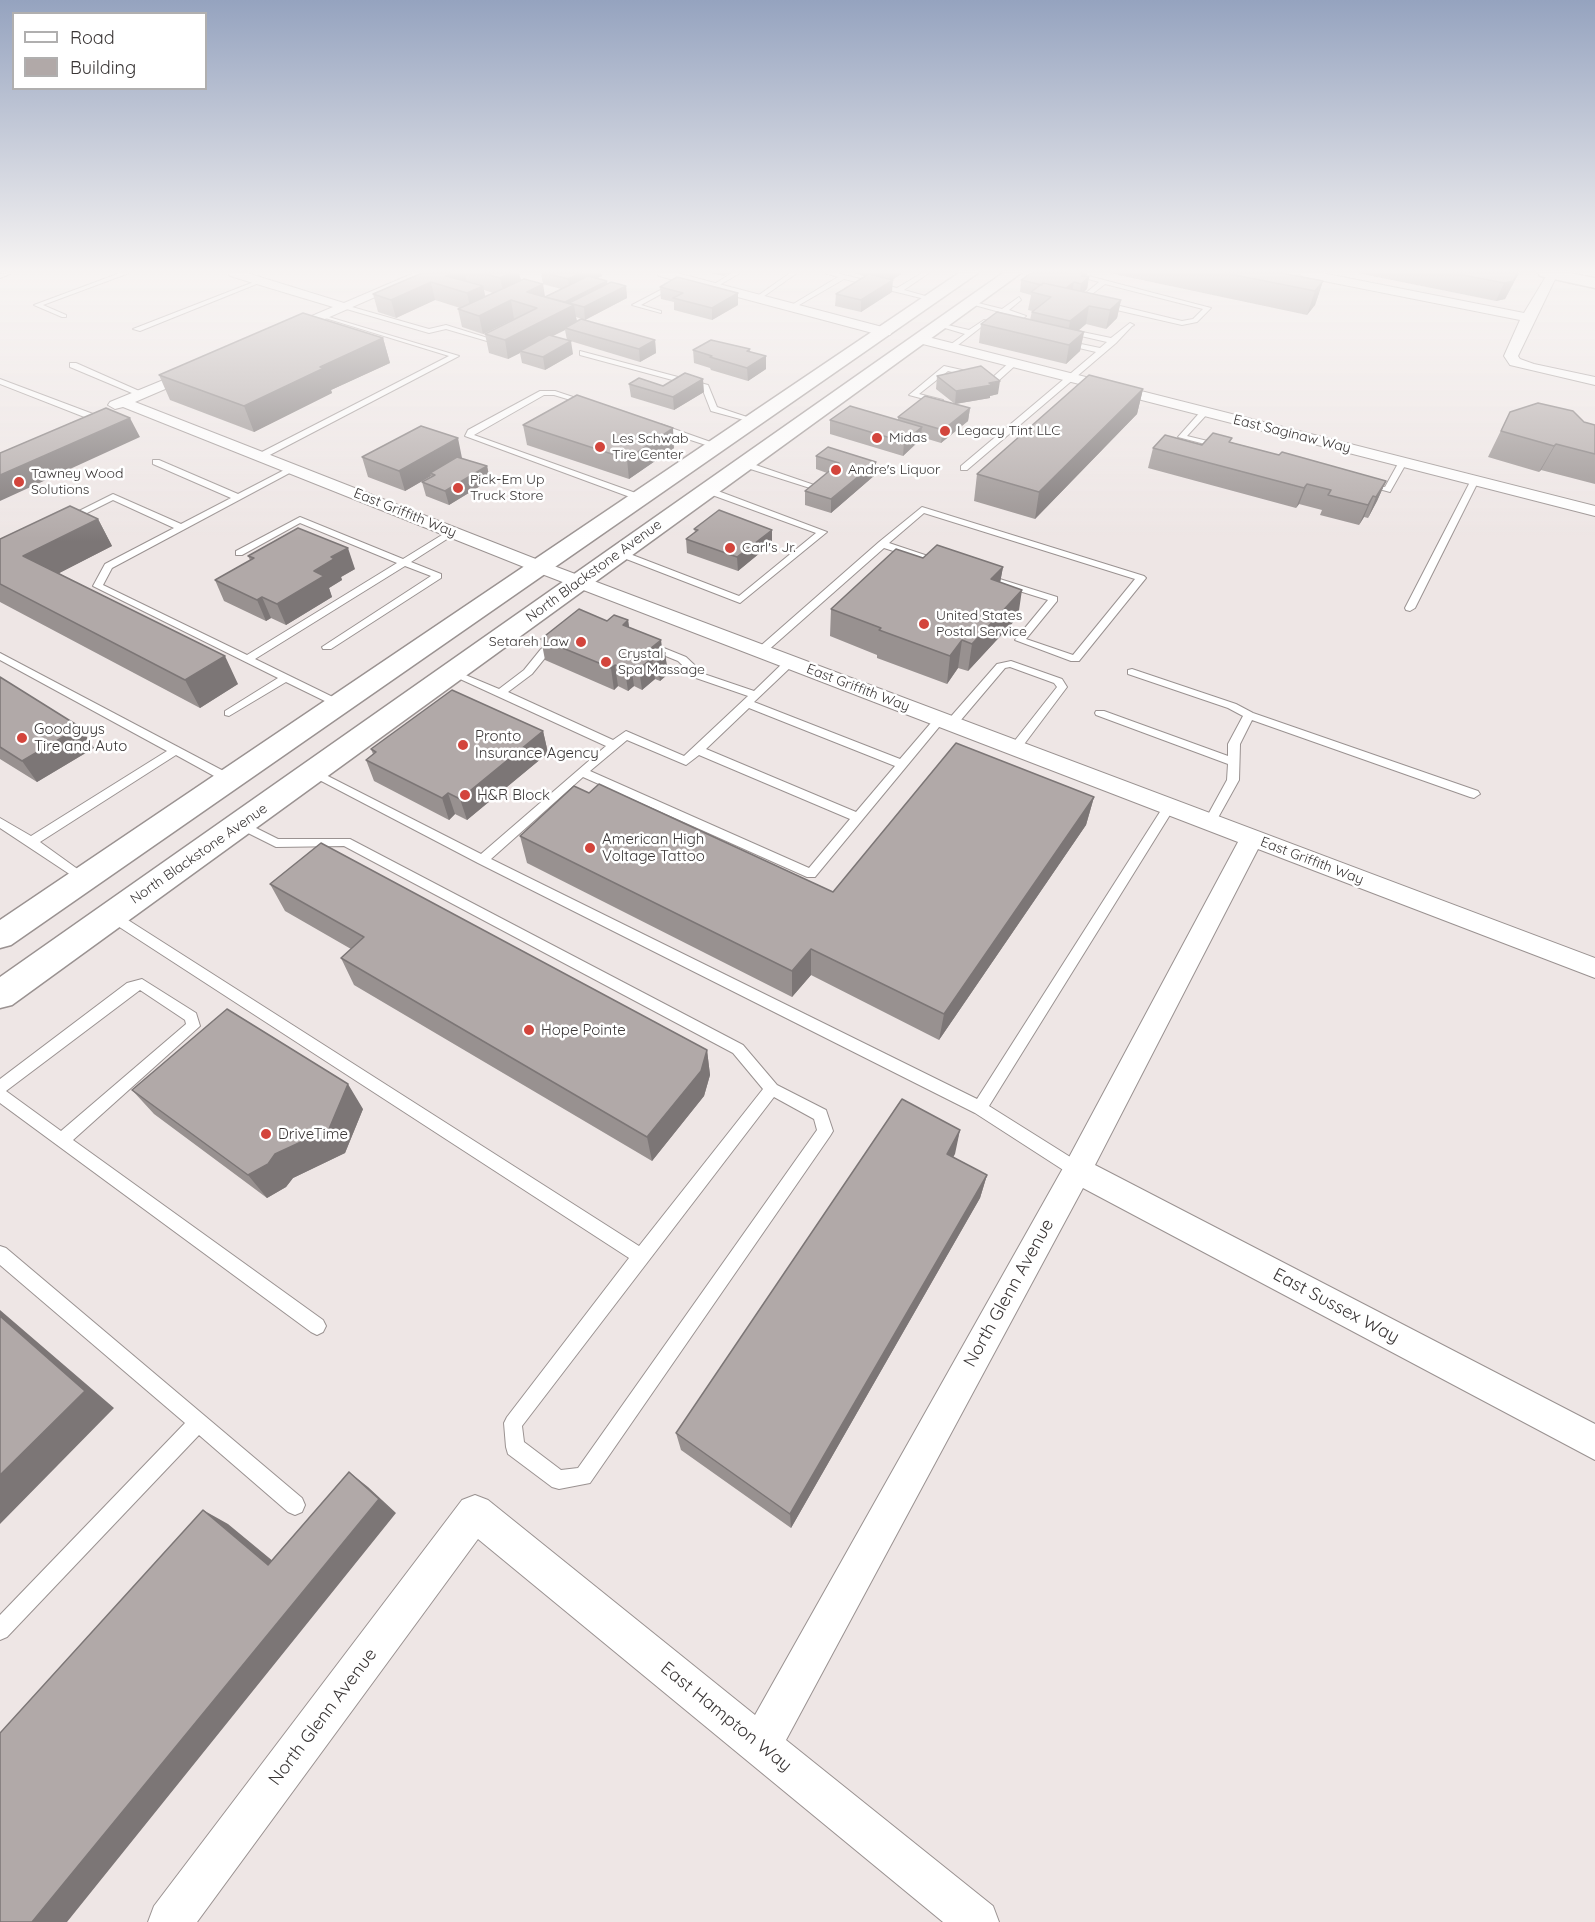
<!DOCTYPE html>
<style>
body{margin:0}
#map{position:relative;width:1595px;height:1922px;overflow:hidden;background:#eee6e5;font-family:Quicksand,sans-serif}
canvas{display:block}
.legend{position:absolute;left:12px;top:12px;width:195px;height:78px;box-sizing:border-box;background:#fff;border:2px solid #b0afaf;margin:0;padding:8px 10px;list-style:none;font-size:18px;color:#3a3636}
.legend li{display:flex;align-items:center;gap:12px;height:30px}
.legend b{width:30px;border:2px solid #b0afaf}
</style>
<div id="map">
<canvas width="1595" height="1922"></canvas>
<ul class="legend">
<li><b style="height:8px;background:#fff"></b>Road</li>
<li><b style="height:16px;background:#b1a9a8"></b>Building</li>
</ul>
</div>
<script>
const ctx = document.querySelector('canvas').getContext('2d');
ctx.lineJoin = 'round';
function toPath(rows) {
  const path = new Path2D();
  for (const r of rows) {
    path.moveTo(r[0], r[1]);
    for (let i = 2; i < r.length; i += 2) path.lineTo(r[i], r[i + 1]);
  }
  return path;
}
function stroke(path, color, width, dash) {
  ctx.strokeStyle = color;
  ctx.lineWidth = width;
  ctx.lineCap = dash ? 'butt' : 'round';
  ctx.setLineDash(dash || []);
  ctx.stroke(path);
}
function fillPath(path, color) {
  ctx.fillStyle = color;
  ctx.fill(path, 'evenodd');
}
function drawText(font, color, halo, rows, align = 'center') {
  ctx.font = font + ' Quicksand,sans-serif';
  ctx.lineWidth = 5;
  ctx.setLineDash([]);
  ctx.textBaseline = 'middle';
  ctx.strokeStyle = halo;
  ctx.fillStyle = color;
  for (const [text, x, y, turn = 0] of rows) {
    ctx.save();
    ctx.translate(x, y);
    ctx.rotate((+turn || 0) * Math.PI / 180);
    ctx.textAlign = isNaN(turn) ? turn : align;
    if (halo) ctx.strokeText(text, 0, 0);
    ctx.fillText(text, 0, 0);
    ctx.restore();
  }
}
const service = toPath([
 [11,273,10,274,0,278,0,274,11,273],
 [120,273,129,273,43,305,66,315,66,317,62,317,34,305,120,273],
 [732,273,740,273,716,287,711,286,732,273],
 [790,273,797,273,760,299,756,299,756,297,790,273],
 [825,273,836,273,897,288,922,273,929,273,904,290,936,299,933,301,844,279,794,308,790,308,790,306,838,277,825,273],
 [1067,273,1077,273,1211,308,1197,322,1182,325,1086,303,1080,298,1099,282,1067,273],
 [1105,284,1203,309,1193,319,1182,321,1087,298,1105,284],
 [259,280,264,281,140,331,133,329,259,280],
 [674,283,679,284,641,305,661,311,661,313,632,305,674,283],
 [1019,297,1021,300,1009,310,1026,316,1009,330,1005,328,1018,317,967,303,970,301,1002,309,1019,297],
 [345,305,429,329,446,325,491,339,487,341,446,329,429,333,343,308,345,305],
 [322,315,459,356,264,458,258,458,258,454,449,356,322,317,322,315],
 [984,320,1000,325,996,327,985,324,953,349,950,349,950,345,965,334,935,325,939,323,969,330,984,320],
 [1130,323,1134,325,1132,326,1116,343,967,470,961,470,961,466,1096,352,1062,344,1062,340,1100,348,1107,342,1068,333,1068,329,1111,338,1130,323],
 [580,351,708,385,717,407,759,421,755,423,711,411,702,388,580,355,580,351],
 [1011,361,1018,363,997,382,948,371,919,394,943,400,943,404,909,395,944,366,993,377,1011,361],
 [70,363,76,363,146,394,139,396,70,367,70,363],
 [0,379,93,414,94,416,87,418,0,384,0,379],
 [540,391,555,391,591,403,587,405,554,395,544,395,474,435,644,496,644,500,638,500,465,436,468,430,540,391],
 [1202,410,1209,412,1187,436,1224,445,1224,449,1178,437,1202,410],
 [654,424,660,424,722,446,715,448,654,428,654,424],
 [153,460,159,460,238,494,290,467,297,469,112,568,103,585,247,655,397,563,300,523,242,555,236,555,236,551,300,517,403,559,450,530,458,532,411,562,441,574,441,578,331,649,323,649,322,647,431,576,405,566,255,659,343,702,343,706,335,706,286,682,229,716,225,715,225,711,278,678,93,586,105,564,174,528,113,500,69,522,61,520,113,494,181,524,231,498,153,464,153,460],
 [1400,460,1407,462,1390,492,1361,484,1365,481,1385,487,1400,460],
 [741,462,747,462,817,486,810,488,741,466,741,462],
 [1475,477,1479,480,1415,608,1410,611,1406,610,1405,608,1471,480,1475,477],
 [704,488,710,488,827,532,740,603,616,555,616,551,622,551,739,596,816,533,704,492,704,488],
 [922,507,1144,576,1146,578,1079,661,1071,661,1015,640,1048,600,981,579,981,575,987,575,1057,597,1057,601,1026,639,1073,655,1135,579,924,513,889,543,943,561,943,565,937,565,884,548,765,653,757,653,757,649,879,542,922,507],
 [557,638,562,641,561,643,549,653,532,674,508,692,613,740,626,731,684,756,748,696,696,678,678,661,641,646,641,642,649,642,686,657,704,674,754,691,786,660,794,660,794,664,754,702,900,759,936,717,944,717,944,721,815,877,807,877,583,777,491,859,977,1099,1165,804,1173,804,1175,807,1173,810,989,1106,1083,1165,1085,1170,1083,1175,1077,1177,1071,1175,975,1113,478,863,306,773,312,769,316,770,481,854,606,746,447,673,452,670,456,671,499,689,524,670,541,649,557,638],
 [749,708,895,766,856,812,706,749,749,708],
 [627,740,686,765,699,755,850,819,809,868,590,771,627,740],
 [0,653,233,776,235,779,229,783,225,782,176,755,40,842,90,878,88,881,80,881,0,828,0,818,31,836,167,751,0,660,0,653],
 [1011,661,1062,679,1067,687,1019,751,1011,751,1009,748,1057,687,1054,683,1010,667,1005,668,955,727,947,727,947,721,997,664,1011,661],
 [1132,669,1236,704,1253,713,1478,791,1480,794,1474,798,1470,797,1252,720,1240,744,1239,780,1214,825,1206,825,1204,822,1227,780,1228,764,1096,715,1095,713,1096,711,1104,711,1228,756,1228,744,1243,716,1228,708,1128,674,1128,670,1132,669],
 [240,820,278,839,350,839,743,1045,777,1085,826,1110,833,1131,830,1136,590,1483,559,1489,552,1487,508,1454,506,1447,504,1423,507,1417,629,1258,107,919,105,916,112,911,117,913,639,1246,763,1089,733,1053,344,846,276,847,236,827,234,824,240,820],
 [774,1097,814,1119,817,1130,578,1468,561,1470,524,1442,522,1426,774,1097],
 [142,979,196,1013,200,1026,73,1140,323,1320,326,1326,323,1332,317,1335,311,1332,0,1103,0,1079,127,983,142,979],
 [140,990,185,1020,186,1024,61,1131,6,1091,140,990],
 [0,1246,6,1248,302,1498,305,1505,302,1512,295,1515,288,1512,199,1435,7,1637,0,1640,0,1615,185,1423,0,1265,0,1246]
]);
const minor = toPath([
 [228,273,247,273,344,303,414,273,430,273,286,336,279,332,281,329,333,307,230,276,228,273],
 [657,273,677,273,890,329,892,332,890,335,880,335,659,276,657,273],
 [1298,273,1322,273,1524,313,1548,273,1558,273,1518,356,1520,359,1534,364,1595,377,1595,385,1510,365,1504,356,1520,320,1304,277,1298,273],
 [920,335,1595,506,1595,516,915,342,913,339,915,336,920,335],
 [195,367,202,371,200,374,135,402,546,563,1595,958,1595,978,1258,849,1095,1165,1595,1424,1595,1460,1083,1188,786,1740,993,1906,999,1922,943,1922,478,1539,197,1922,148,1922,154,1906,462,1500,475,1495,488,1500,755,1715,1067,1161,1238,842,534,571,123,407,115,409,108,405,110,402,195,367]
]);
const tertiary = toPath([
 [1538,273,1569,273,1595,278,1595,288,1540,276,1538,273]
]);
const primary = toPath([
 [959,273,978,273,11,945,0,948,0,920,959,273],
 [1003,273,1021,273,12,1005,0,1008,0,977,1003,273]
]);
stroke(service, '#9a9291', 2);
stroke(minor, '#9a9291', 2);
stroke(tertiary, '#9a9291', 3);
stroke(primary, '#9a9291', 3);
fillPath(service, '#fff');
fillPath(minor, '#fff');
fillPath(tertiary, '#fff');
fillPath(primary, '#fff');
fillPath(toPath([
 [422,273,519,273,521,280,545,297,561,289,543,284,541,273,601,273,602,276,597,278,607,284,626,286,627,298,585,320,576,317,577,321,655,340,656,353,640,362,567,340,565,330,552,336,573,354,545,370,522,363,520,353,508,359,489,353,485,334,515,319,514,319,483,334,462,327,458,309,460,308,435,300,396,318,378,312,373,294],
 [484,290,493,293,485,296],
 [711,273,730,273,723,276],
 [852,273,901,273,901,274,892,280,892,292,861,312,835,306,836,294,865,276],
 [1087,273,1086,277,1089,277,1087,289,1084,292,1121,300,1117,318,1106,329,1086,324,1078,331,1084,332,1080,351,1066,364,979,343,981,324,1030,320,1032,311,1028,310,1031,295,1020,292,1021,280],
 [1109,273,1282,273,1323,281,1315,305,1307,315],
 [1357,273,1519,273,1505,299,1496,301],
 [660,287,738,305,712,320,674,310,674,302,661,299],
 [383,338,390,363,331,390,332,393,254,432,170,400,159,375],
 [750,349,750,352,766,369,748,381,711,370,710,368,694,363,693,350],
 [937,376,998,394,990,396,990,398,955,404,936,389],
 [629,384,663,386,704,392,674,410,631,397],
 [1143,389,1137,414,1035,519,974,501,977,474],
 [970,408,968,421,941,443,921,437,920,440,903,456,830,434,830,420,898,420,898,417],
 [1510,412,1584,422,1595,425,1595,484,1541,470,1539,472,1488,457],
 [523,425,674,448,629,479,527,445],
 [1230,442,1279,455,1386,481,1377,501,1368,518,1364,517,1359,525,1320,515,1322,510,1299,504,1296,508,1148,468,1153,448],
 [816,456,876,462,875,475,831,513,805,505,805,491,827,473,816,469],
 [362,457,462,458,462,459,487,466,490,480,449,505,426,496,422,482,431,477,431,476,405,491,368,477],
 [98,519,112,546,59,573,238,684,200,708,0,602,0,539],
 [694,529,772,530,772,543,738,571,687,553,686,539,695,532],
 [248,556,355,569,341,577,342,580,329,588,332,597,286,625,271,618,266,621,224,601,215,580,250,560],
 [923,558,1003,567,1000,582,1018,617,968,671,958,668,947,684,877,658,877,655,830,636,831,609],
 [628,620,629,627,662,652,665,653,668,674,660,681,655,679,642,690,634,686,628,691,618,686,614,690,545,660,541,639,607,621],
 [0,677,80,727,94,748,37,782,0,759],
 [543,731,548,753,467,820,455,814,449,820,374,781,366,760,373,754,371,749],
 [589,793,833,892,1094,797,1086,825,939,1040,811,975,792,997,527,863,520,836],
 [270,884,707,1050,710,1075,704,1096,652,1161,354,985,341,958,351,949,285,911],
 [132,1090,363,1109,345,1153,293,1178,286,1187,267,1198,154,1114],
 [960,1130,953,1157,987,1175,980,1198,791,1528,681,1450,676,1433]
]), '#989190');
fillPath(toPath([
 [453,273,465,273,468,286,446,276],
 [511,273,519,273,522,287,504,296,500,278],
 [582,273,601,273,602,276,570,291,568,279],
 [723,273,730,273,723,276],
 [889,273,901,273,901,274,889,282],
 [1085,273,1087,273,1085,281,1089,277,1087,289,1079,296,1081,284,1081,276],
 [1518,273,1519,273,1515,280,1505,299,1496,301,1504,283],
 [893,280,892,292,861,312,861,300],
 [607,281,608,293,574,305,577,323,565,328,565,330,523,351,520,351,520,353,508,359,505,340,565,302],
 [1323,281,1315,305,1307,315,1315,291],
 [431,282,435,300,396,318,391,300],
 [1074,282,1072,294,1064,289],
 [543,284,546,302,527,292],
 [483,286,487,304,471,311,467,293],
 [626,286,627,298,585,320,584,307],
 [738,293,738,305,712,320,712,308],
 [511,300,514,319,483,334,479,316],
 [1121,300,1117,318,1106,329,1110,310],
 [1089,306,1086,324,1067,340,1070,321],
 [1084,332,1080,351,1066,364,1069,345],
 [383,338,390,363,331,390,332,393,254,432,244,406,320,367],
 [655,340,656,353,640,362,639,349],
 [571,341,573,354,545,370,543,357],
 [766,356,766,369,748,381,747,368],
 [703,379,704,392,674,410,673,397],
 [1000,381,998,394,990,396,990,398,955,404,956,391],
 [1143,389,1137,414,1035,519,1039,492],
 [970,408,968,421,941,443,943,430],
 [130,418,140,437,0,501,0,475],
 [922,427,920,440,903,456,904,442],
 [673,428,674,448,629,479,627,459],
 [458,438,462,458,434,474,430,473,431,476,405,491,399,471],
 [1556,444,1541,470,1539,472,1554,446],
 [876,462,875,475,831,513,831,499],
 [487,466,490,480,449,505,445,491],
 [1386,481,1377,501,1368,518,1376,497],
 [1307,484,1299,504,1296,508,1304,488],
 [1373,496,1364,517,1359,525,1368,505],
 [98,519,112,546,40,583,23,556],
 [772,530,772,543,738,571,737,557],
 [348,548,355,569,341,577,342,580,329,588,332,597,286,625,277,604,314,571,331,557],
 [1003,567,998,594,991,579],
 [1022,590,1018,617,968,671,972,644],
 [262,597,271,618,266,621,257,600],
 [628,620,631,641,623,625],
 [661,640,663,655,665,653,668,674,660,681,657,660,651,648],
 [962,640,958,668,947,684,950,656],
 [225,656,238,684,200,708,185,680],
 [652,658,655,679,642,690,639,669],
 [615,665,618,686,614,690,611,668],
 [631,665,634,686,628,691,625,670],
 [80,727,94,748,37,782,22,761],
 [543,731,548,753,467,820,460,799],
 [448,793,455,814,449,820,442,798],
 [1094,797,1086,825,939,1040,944,1014],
 [811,949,811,975,792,997,792,971],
 [707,1050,710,1075,704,1096,652,1161,647,1137],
 [348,1084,363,1109,345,1153,293,1178,286,1187,267,1198,248,1175,275,1154],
 [960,1130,955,1154,942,1177,947,1154],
 [987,1175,980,1198,791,1528,790,1514],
 [0,1310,114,1408,0,1524],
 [349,1472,368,1487,396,1513,67,1922,32,1922],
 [203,1510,228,1524,291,1576,268,1565]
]), '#7c7676');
const building = toPath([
 [422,273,453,273,446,276,483,286,467,293,431,282,391,300,373,294,422,273],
 [482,273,511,273,500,278,482,273],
 [544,273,582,273,568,279,544,273],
 [1031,273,1085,273,1081,276,1089,277,1081,284,1074,282,1066,288,1043,283,1042,285,1021,280,1031,273],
 [1225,273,1282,273,1323,281,1315,291,1225,273],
 [1453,273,1518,273,1513,281,1504,283,1453,273],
 [869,274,893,280,861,300,836,294,869,274],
 [588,276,607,281,565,302,545,297,588,276],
 [677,277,738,293,712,308,673,298,683,293,660,287,677,277],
 [524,279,543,284,527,292,574,305,505,340,485,334,537,308,511,300,479,316,458,309,524,279],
 [611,282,626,286,584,307,569,303,611,282],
 [1043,283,1121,300,1110,310,1089,306,1070,321,1032,312,1051,297,1031,292,1043,283],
 [997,312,1084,332,1069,345,981,324,997,312],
 [303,313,383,338,320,367,324,368,244,406,159,375,303,313],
 [581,319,655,340,639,349,565,328,581,319],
 [549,335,571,341,543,357,520,351,549,335],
 [711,340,750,349,747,351,766,356,747,368,710,357,712,356,693,350,711,340],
 [981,366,1000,381,989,383,992,385,956,391,937,376,981,366],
 [685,373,703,379,673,397,629,384,639,378,663,386,685,373],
 [1089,375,1143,389,1039,492,977,474,1089,375],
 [577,395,673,428,627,459,523,425,577,395],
 [925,396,970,408,943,430,898,417,925,396],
 [1538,403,1573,411,1584,422,1595,425,1595,454,1556,444,1554,446,1501,431,1510,412,1538,403],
 [850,406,922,427,904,442,830,420,850,406],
 [106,408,130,418,0,475,0,453,106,408],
 [421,426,458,438,399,471,362,457,421,426],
 [1213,433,1232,438,1229,442,1279,455,1282,452,1386,481,1376,497,1373,496,1368,505,1328,495,1331,490,1307,484,1304,488,1153,448,1165,435,1202,445,1213,433],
 [828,447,876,462,831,499,805,491,839,463,816,456,828,447],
 [457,457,487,466,445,491,422,482,435,475,430,473,457,457],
 [70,506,98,519,23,556,225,656,185,680,0,584,0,539,70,506],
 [719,510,772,530,737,557,686,539,698,530,694,529,719,510],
 [298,528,348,548,331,557,334,559,314,571,324,576,277,604,262,597,257,600,215,580,254,558,248,556,298,528],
 [937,545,1003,567,991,579,1022,590,972,644,962,640,950,656,879,630,881,628,831,609,896,549,923,558,937,545],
 [579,609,607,621,614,615,628,620,623,625,661,640,651,648,665,653,657,660,652,658,639,669,631,665,625,670,615,665,611,668,541,639,579,609],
 [0,677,80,727,22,761,0,747,0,677],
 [452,690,543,731,460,799,448,793,442,798,366,760,376,752,371,749,452,690],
 [956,743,1094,797,944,1014,811,949,792,971,520,836,574,786,589,793,599,784,833,892,956,743],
 [321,843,707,1050,701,1071,647,1137,341,958,364,937,270,884,321,843],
 [227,1009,348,1084,329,1129,275,1154,268,1164,248,1175,132,1090,227,1009],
 [902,1099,960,1130,947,1154,987,1175,790,1514,676,1433,902,1099],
 [0,1316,85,1391,0,1475,0,1316],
 [349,1472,379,1499,32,1922,0,1922,0,1733,203,1510,268,1565,349,1472]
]);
fillPath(building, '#b1a9a8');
stroke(building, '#7c7676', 1.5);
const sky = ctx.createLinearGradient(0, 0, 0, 542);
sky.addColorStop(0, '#95a3bf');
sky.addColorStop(0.5, '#f7f4f3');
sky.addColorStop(1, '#f7f4f300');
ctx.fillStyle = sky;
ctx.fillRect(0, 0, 1595, 542);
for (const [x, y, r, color] of [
 [945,431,6,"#d3453c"],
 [877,438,6,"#d3453c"],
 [600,447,6,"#d3453c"],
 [836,470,6,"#d3453c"],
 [19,482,6,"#d3453c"],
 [458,488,6,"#d3453c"],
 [730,548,6,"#d3453c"],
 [924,624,6,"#d3453c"],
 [581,642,6,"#d3453c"],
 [606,662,6,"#d3453c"],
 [22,738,6,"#d3453c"],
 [463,745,6,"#d3453c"],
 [465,795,6,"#d3453c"],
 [590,848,6,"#d3453c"],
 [529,1030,6,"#d3453c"],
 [266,1134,6,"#d3453c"]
]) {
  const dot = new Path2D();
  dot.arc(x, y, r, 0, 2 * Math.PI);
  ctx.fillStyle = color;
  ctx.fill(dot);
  stroke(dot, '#fff', 2);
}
drawText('14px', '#3a3636', '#fff', [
 ["Legacy Tint LLC",957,431],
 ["Midas",889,438],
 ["Les Schwab",612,439],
 ["Tire Center",612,455],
 ["Andre's Liquor",848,470],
 ["Tawney Wood",31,474],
 ["Solutions",31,490],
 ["Pick-Em Up",470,480],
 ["Truck Store",470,496],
 ["Carl's Jr.",742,548],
 ["United States",936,616],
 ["Postal Service",936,632],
 ["Setareh Law",569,642,"right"],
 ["Crystal",618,654],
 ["Spa Massage",618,670]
], 'left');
drawText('14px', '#3a3636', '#fff', [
 ["East Saginaw Way",1292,434,14],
 ["East Griffith Way",405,513,22],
 ["North Blackstone Avenue",594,571,-36],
 ["East Griffith Way",858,688,21],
 ["North Blackstone Avenue",199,854,-35],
 ["East Griffith Way",1312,861,21]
]);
drawText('15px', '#3a3636', '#fff', [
 ["Goodguys",34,729],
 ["Tire and Auto",34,746],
 ["Pronto",475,736],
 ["Insurance Agency",475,753],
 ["H&R Block",477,795],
 ["American High",602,839],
 ["Voltage Tattoo",602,856],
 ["Hope Pointe",541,1030],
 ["DriveTime",278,1134]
], 'left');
drawText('18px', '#3a3636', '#fff', [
 ["North Glenn Avenue",1009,1293,-61],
 ["East Sussex Way",1336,1306,28],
 ["North Glenn Avenue",323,1717,-53],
 ["East Hampton Way",726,1717,39]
]);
</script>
